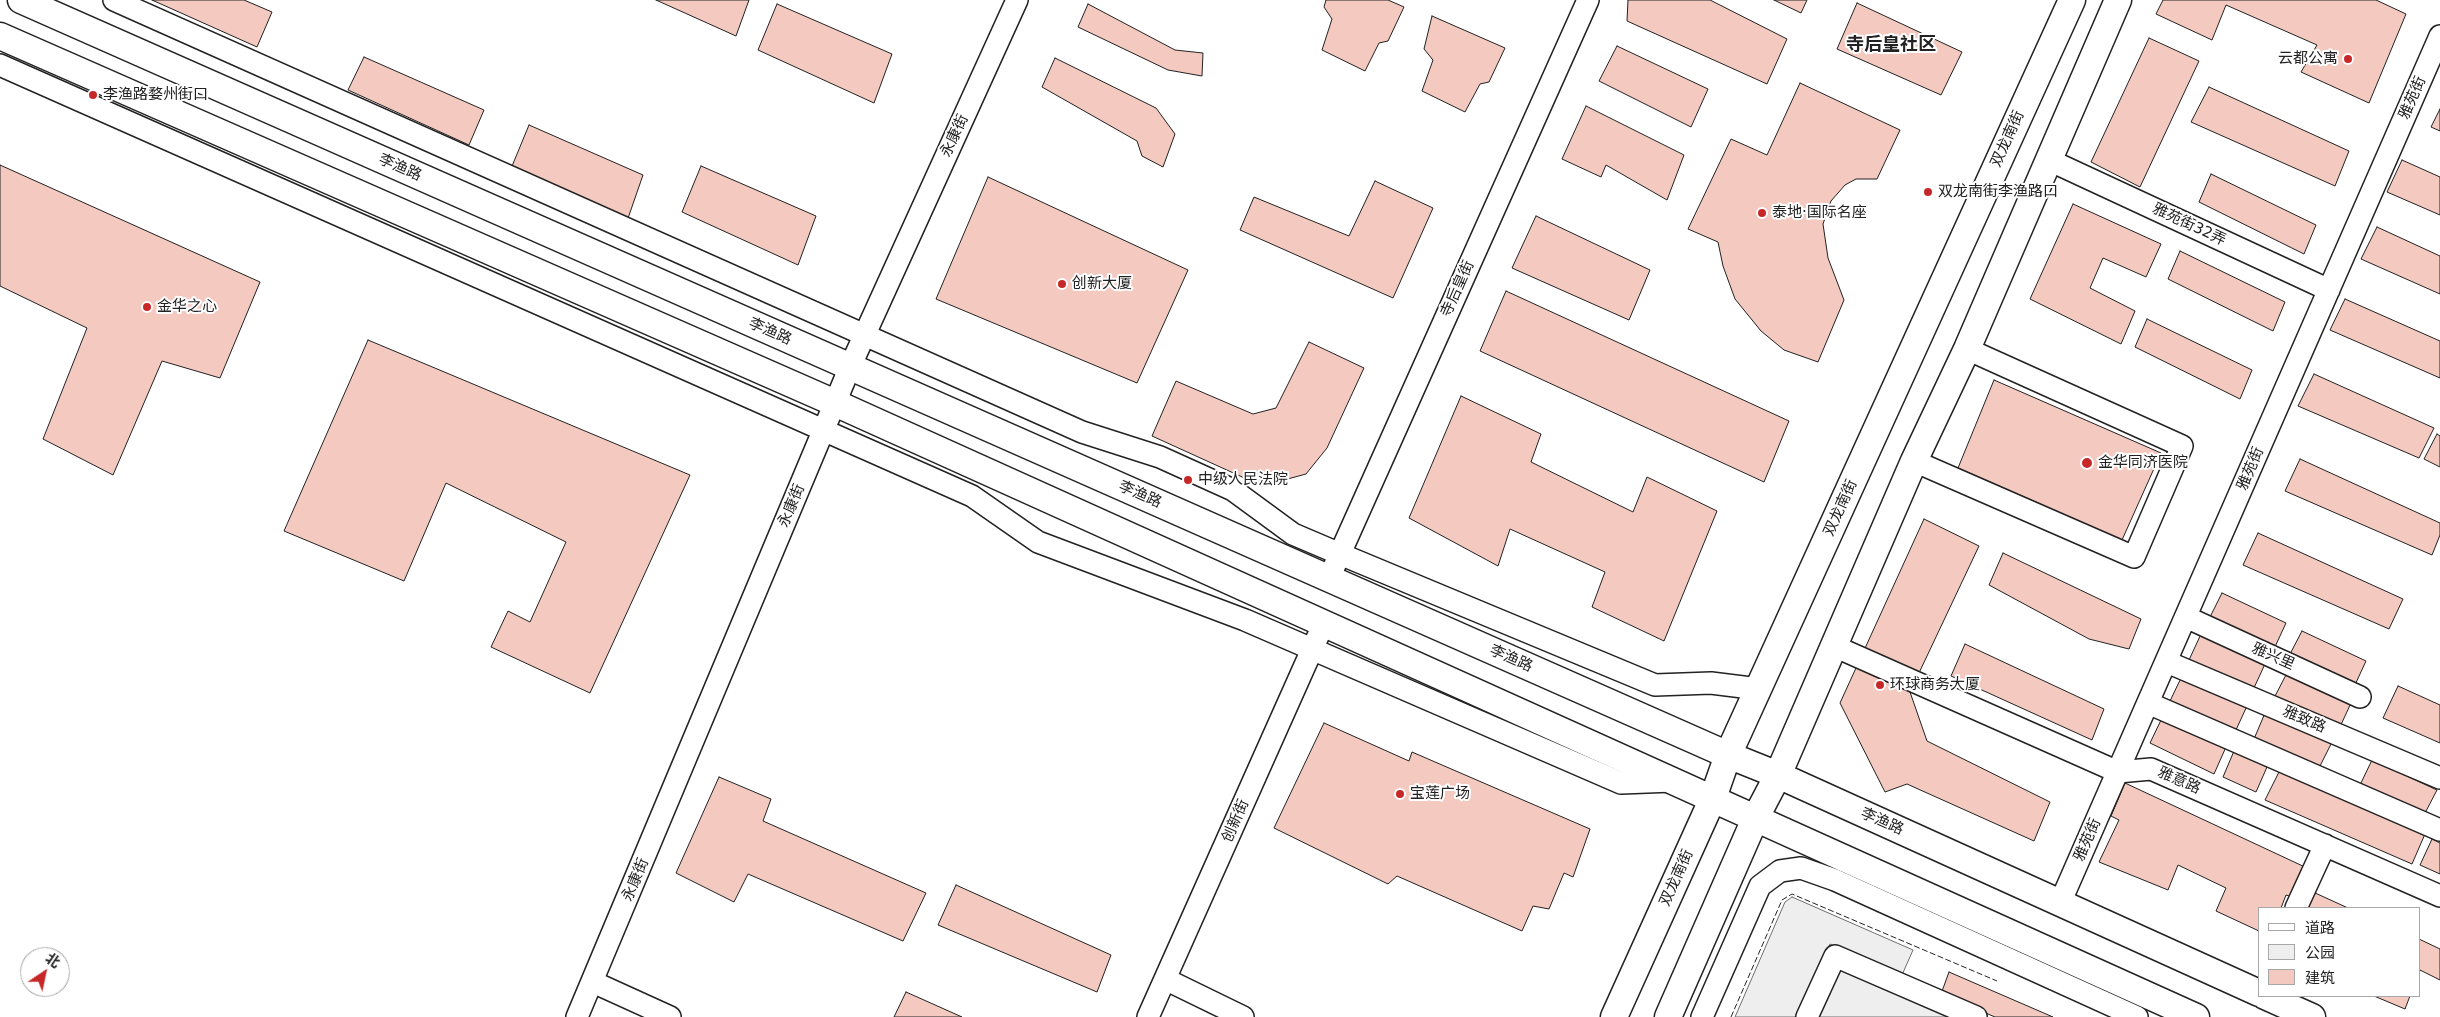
<!DOCTYPE html>
<meta charset="utf-8">
<style>
body{margin:0}
#map{position:relative;width:2440px;height:1017px;overflow:hidden;background:#fff;font-family:"DejaVu Sans","Noto Sans SC",sans-serif}
canvas{display:block}
.legend{position:absolute;left:2258px;top:907px;width:162px;height:90px;box-sizing:border-box;background:#fff;border:1px solid #a7a7a7;margin:0;padding:6px 9px;list-style:none;font-size:15px;color:#222}
.legend li{display:flex;align-items:center;gap:10px;height:25px}
.legend b{width:25px;border:1px solid #a7a7a7}
.north{position:absolute;left:20px;top:947px;width:50px;height:50px;box-sizing:border-box;background:#fff;border:1px solid #a7a7a7;border-radius:50%;rotate:34deg;font-size:14px;font-weight:700;line-height:20px;text-align:center;color:#222}
.north::after{content:'';display:block;margin:auto;width:18px;height:22px;background:#c62828;clip-path:polygon(50% 0,100% 100%,50% 72%,0 100%)}
</style>
<div id="map">
<canvas width="2440" height="1017"></canvas>
<ul class="legend">
<li><b style="height:6px;background:#fff"></b>道路</li>
<li><b style="height:14px;background:#eee"></b>公园</li>
<li><b style="height:14px;background:#f3c9c0"></b>建筑</li>
</ul>
<div class="north">北</div>
</div>
<script>
const ctx = document.querySelector('canvas').getContext('2d');
ctx.lineJoin = 'round';
function fillPath(path, color) {
  ctx.fillStyle = color;
  ctx.fill(path, 'evenodd');
}
function toPath(rows) {
  const path = new Path2D();
  for (const r of rows) {
    path.moveTo(r[0], r[1]);
    for (let i = 2; i < r.length; i += 2) path.lineTo(r[i], r[i + 1]);
  }
  return path;
}
function stroke(path, color, width, dash) {
  ctx.strokeStyle = color;
  ctx.lineWidth = width;
  ctx.lineCap = dash ? 'butt' : 'round';
  ctx.setLineDash(dash || []);
  ctx.stroke(path);
}
function drawText(font, color, halo, rows, align = 'center') {
  ctx.font = font + ' "DejaVu Sans","Noto Sans SC",sans-serif';
  ctx.lineWidth = 4;
  ctx.setLineDash([]);
  ctx.textBaseline = 'middle';
  ctx.strokeStyle = halo;
  ctx.fillStyle = color;
  for (const [text, x, y, turn = 0] of rows) {
    ctx.save();
    ctx.translate(x, y);
    ctx.rotate((+turn || 0) * Math.PI / 180);
    ctx.textAlign = isNaN(turn) ? turn : align;
    if (halo) ctx.strokeText(text, 0, 0);
    ctx.fillText(text, 0, 0);
    ctx.restore();
  }
}
const green = toPath([
 [1792,897,1913,950,1902,975,1830,944,1795,1017,1735,1017,1785,902,1792,897],
 [1840,967,1958,1017,1817,1017,1840,967]
]);
fillPath(green, '#eee');
stroke(green, '#6f6f6f', 1);
const building = toPath([
 [152,0,244,0,272,12,257,47,152,0],
 [656,0,749,0,736,36,656,0],
 [1326,0,1388,0,1404,7,1388,41,1379,43,1365,71,1322,50,1332,19,1324,7,1326,0],
 [1628,0,1710,0,1787,39,1767,84,1627,21,1628,0],
 [1774,0,1807,0,1801,13,1774,0],
 [2163,0,2376,0,2406,14,2369,103,2301,72,2317,45,2226,5,2212,40,2156,14,2163,0],
 [1857,3,1962,52,1941,95,1837,49,1857,3],
 [777,4,892,54,874,103,758,50,777,4],
 [1088,4,1175,50,1203,53,1202,76,1168,70,1078,27,1088,4],
 [1432,16,1505,48,1489,82,1480,84,1465,112,1422,91,1433,60,1424,49,1432,16],
 [2149,38,2199,61,2140,187,2091,162,2149,38],
 [1617,46,1708,89,1691,127,1599,81,1617,46],
 [364,57,484,110,469,145,348,90,364,57],
 [1055,58,1156,108,1175,134,1163,167,1142,156,1137,141,1042,87,1055,58],
 [1800,83,1900,130,1877,179,1856,179,1845,185,1831,201,1823,224,1828,258,1844,300,1818,362,1784,350,1761,331,1735,299,1723,266,1718,242,1688,229,1731,139,1767,155,1800,83],
 [2209,87,2349,151,2335,186,2191,122,2209,87],
 [1586,106,1684,155,1667,200,1606,165,1601,177,1562,159,1586,106],
 [2440,109,2440,131,2431,127,2440,109],
 [529,125,643,175,626,224,510,171,529,125],
 [2402,160,2440,177,2440,215,2387,192,2402,160],
 [0,165,260,282,220,378,162,361,113,475,43,439,87,328,0,286,0,165],
 [701,166,816,216,798,265,682,212,701,166],
 [2211,174,2316,225,2304,254,2199,202,2211,174],
 [988,177,1188,270,1137,383,936,299,988,177],
 [1375,181,1433,208,1393,298,1240,230,1254,197,1349,236,1375,181],
 [2073,204,2161,244,2146,277,2103,258,2090,288,2135,311,2121,344,2030,299,2073,204],
 [1536,216,1650,270,1629,320,1512,268,1536,216],
 [2377,227,2440,256,2440,294,2361,259,2377,227],
 [2180,251,2285,302,2273,331,2168,279,2180,251],
 [1506,291,1789,421,1764,482,1480,351,1506,291],
 [2345,299,2440,341,2440,378,2330,330,2345,299],
 [2147,319,2252,370,2240,399,2135,347,2147,319],
 [368,340,690,475,590,693,491,647,508,611,530,622,566,542,446,483,404,581,284,531,368,340],
 [1309,342,1364,368,1327,448,1306,474,1262,486,1152,436,1176,381,1253,414,1276,408,1309,342],
 [2314,374,2434,428,2419,458,2298,406,2314,374],
 [1994,380,2161,453,2122,540,1958,468,1994,380],
 [1461,396,1541,434,1531,462,1633,512,1647,477,1717,511,1664,641,1592,607,1605,572,1510,529,1498,566,1409,518,1461,396],
 [2437,434,2440,436,2440,467,2424,459,2437,434],
 [2300,459,2440,523,2440,535,2432,555,2285,491,2300,459],
 [1924,519,1979,546,1910,692,1927,741,2050,802,2034,841,1907,784,1885,792,1840,703,1924,519],
 [2258,533,2403,599,2389,629,2243,565,2258,533],
 [2003,553,2141,619,2129,649,2089,639,1989,585,2003,553],
 [2222,593,2286,623,2274,649,2209,619,2222,593],
 [2302,631,2366,661,2354,687,2289,656,2302,631],
 [2201,634,2265,664,2253,690,2189,660,2201,634],
 [1965,644,2104,709,2092,740,1951,676,1965,644],
 [2287,673,2351,703,2339,729,2274,698,2287,673],
 [2182,676,2247,706,2235,732,2170,701,2182,676],
 [2398,686,2440,705,2440,743,2383,718,2398,686],
 [2265,713,2332,742,2319,768,2254,739,2265,713],
 [2162,718,2226,747,2214,774,2150,743,2162,718],
 [1324,723,1409,761,1412,752,1590,829,1573,877,1564,873,1549,909,1533,906,1522,931,1397,876,1388,884,1274,828,1324,723],
 [2234,751,2267,767,2256,792,2223,777,2234,751],
 [2372,760,2437,790,2424,815,2360,785,2372,760],
 [2281,768,2425,834,2412,864,2265,800,2281,768],
 [719,777,771,799,763,821,926,893,903,941,748,874,734,902,676,873,719,777],
 [2125,783,2307,868,2295,898,2286,895,2281,908,2259,908,2259,931,2216,911,2226,888,2178,865,2168,890,2099,862,2119,820,2111,816,2125,783],
 [2432,839,2440,843,2440,874,2420,865,2432,839],
 [956,885,1111,955,1097,992,938,925,956,885],
 [2313,892,2348,908,2306,908,2313,892],
 [2419,939,2440,949,2440,980,2420,970,2419,974,2419,939],
 [1949,972,2053,1017,1995,1017,1941,994,1949,972],
 [906,992,962,1017,894,1017,906,992],
 [2374,996,2410,996,2405,1009,2374,996]
]);
fillPath(building, '#f3c9c0');
stroke(building, '#222', 1);
const minor = toPath([
 [114,0,1082,432,1160,457,1233,490,1293,534,1340,554,1655,685,1711,683,1759,689],
 [0,65,972,496,1038,542,1245,620,1621,783,1673,781],
 [2049,160,2329,290],
 [1914,461,2134,557,2182,446,1967,349],
 [1334,567,1588,0],
 [2186,617,2360,697],
 [1834,646,2118,772,2151,769,2440,896],
 [2167,662,2440,778],
 [2148,703,2440,830],
 [2060,903,2440,36],
 [2296,908,2325,845],
 [1165,979,1243,1017],
 [593,982,670,1017],
 [577,1017,850,367,1017,0],
 [1148,1017,1323,625],
 [1702,1017,1760,886,1780,871,1801,868,1835,880,2137,1017],
 [1807,1017,1835,956,1976,1017]
]);
const major = toPath([
 [21,0,1728,755,1778,775,2259,993],
 [0,36,835,403,2196,1017],
 [2265,996,2312,1017],
 [1614,1017,1713,798,1728,755,2072,0],
 [1668,1017,1755,819,1778,775,1914,461,1967,349,2118,0]
]);
stroke(minor, '#222', 24);
stroke(major, '#222', 29);
stroke(minor, '#fff', 21);
stroke(major, '#fff', 26);
stroke(toPath([
 [1731,1017,1782,900,1792,894,1997,981]
]), '#222', 1, [6, 2.5]);
for (const [x, y, r, color] of [
 [2348,59,5,"#c62828"],
 [93,95,5,"#c62828"],
 [1928,192,5,"#c62828"],
 [1762,213,5,"#c62828"],
 [1062,284,5,"#c62828"],
 [147,307,5,"#c62828"],
 [2087,463,6,"#c62828"],
 [1188,480,5,"#c62828"],
 [1880,685,5,"#c62828"],
 [1400,794,5,"#c62828"]
]) {
  const dot = new Path2D();
  dot.arc(x, y, r, 0, 2 * Math.PI);
  ctx.fillStyle = color;
  ctx.fill(dot);
  stroke(dot, '#fff', 2);
}
drawText('15px', '#222', '#fff', [
 ["云都公寓",2338,59,"right"],
 ["李渔路婺州街口",103,95],
 ["双龙南街李渔路口",1938,192],
 ["泰地·国际名座",1772,213],
 ["创新大厦",1072,284],
 ["金华之心",157,307],
 ["金华同济医院",2098,463],
 ["中级人民法院",1198,480],
 ["环球商务大厦",1890,685],
 ["宝莲广场",1410,794]
], 'left');
drawText('15px', '#222', '#fff', [
 ["雅苑街",2413,98,-66],
 ["永康街",955,136,-65],
 ["双龙南街",2008,139,-66],
 ["李渔路",400,168,24],
 ["雅苑街32弄",2189,225,25],
 ["寺后皇街",1458,289,-66],
 ["李渔路",770,332,24],
 ["雅苑街",2251,469,-67],
 ["李渔路",1140,495,24],
 ["永康街",792,506,-67],
 ["双龙南街",1841,508,-66],
 ["雅兴里",2273,657,24],
 ["李渔路",1511,659,24],
 ["雅致路",2304,720,23],
 ["雅意路",2179,781,24],
 ["创新街",1236,821,-66],
 ["李渔路",1882,822,24],
 ["雅苑街",2088,840,-66],
 ["双龙南街",1677,878,-66],
 ["永康街",636,880,-67]
]);
drawText('bold 18px', '#222', '#fff', [
 ["寺后皇社区",1891,45]
]);
</script>
